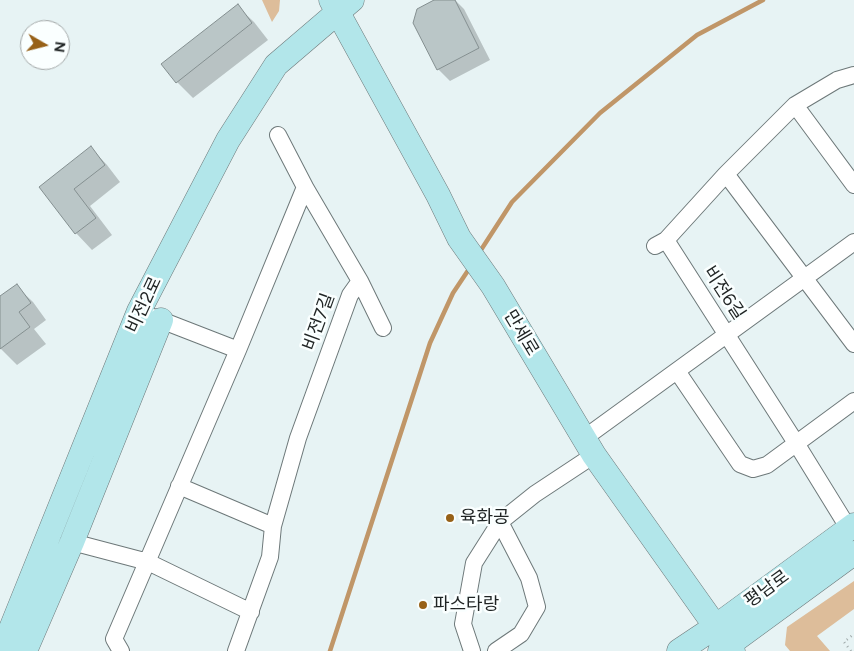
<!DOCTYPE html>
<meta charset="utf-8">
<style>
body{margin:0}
#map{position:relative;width:854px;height:651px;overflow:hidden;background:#e7f3f4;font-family:Figtree,sans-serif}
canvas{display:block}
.north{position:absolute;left:20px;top:20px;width:50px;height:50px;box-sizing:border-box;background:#faffff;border:1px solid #a2a7a7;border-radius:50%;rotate:98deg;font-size:14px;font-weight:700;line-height:20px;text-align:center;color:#1f2424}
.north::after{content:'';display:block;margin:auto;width:18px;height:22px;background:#976118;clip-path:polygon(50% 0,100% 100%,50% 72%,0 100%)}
</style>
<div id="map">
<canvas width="854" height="651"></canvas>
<div class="north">N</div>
</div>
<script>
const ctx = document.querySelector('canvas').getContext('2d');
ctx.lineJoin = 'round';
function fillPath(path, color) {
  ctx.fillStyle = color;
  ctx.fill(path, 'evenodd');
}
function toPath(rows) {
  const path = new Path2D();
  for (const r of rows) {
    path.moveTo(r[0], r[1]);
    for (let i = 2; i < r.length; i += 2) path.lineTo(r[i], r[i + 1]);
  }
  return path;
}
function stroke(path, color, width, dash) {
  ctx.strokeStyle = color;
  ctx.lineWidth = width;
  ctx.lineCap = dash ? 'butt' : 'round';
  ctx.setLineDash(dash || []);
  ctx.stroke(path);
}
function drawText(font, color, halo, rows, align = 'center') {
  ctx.font = font + ' Figtree,"Noto Sans KR",sans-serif';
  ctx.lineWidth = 5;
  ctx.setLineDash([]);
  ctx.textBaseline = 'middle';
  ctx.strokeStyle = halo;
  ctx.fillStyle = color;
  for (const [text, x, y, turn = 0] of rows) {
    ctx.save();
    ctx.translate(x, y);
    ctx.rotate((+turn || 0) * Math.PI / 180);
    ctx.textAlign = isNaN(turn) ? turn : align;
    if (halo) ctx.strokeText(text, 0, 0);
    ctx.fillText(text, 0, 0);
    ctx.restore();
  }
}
fillPath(toPath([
 [262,0,280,0,279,11,272,22],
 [854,581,854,609,817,636,830,651,790,651,785,645,787,627]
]), '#ddbd9a');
fillPath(toPath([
 [437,0,455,0,464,9,490,60,450,81,438,69],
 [237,6,254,22,268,40,193,98,177,82],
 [91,148,107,165,120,182,90,206,112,235,92,250,76,233,40,187],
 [16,286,33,302,46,320,34,329,46,344,17,365,0,348,0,297]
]), '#0003');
stroke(toPath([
 [479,253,512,202,600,113,697,35,763,0],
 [330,651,430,343,453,293,471,266]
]), '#c09668', 4.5);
const building = toPath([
 [434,0,455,0,479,48,437,70,413,23,417,9,434,0],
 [238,4,252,23,176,83,161,64,238,4],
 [91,146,105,165,74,189,96,218,75,234,39,187,91,146],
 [17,284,31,303,19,312,30,327,0,349,0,296,17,284]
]);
fillPath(building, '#bac6c7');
stroke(building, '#848f90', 1);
const street = toPath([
 [795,105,854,185],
 [278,135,305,187],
 [726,174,854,344],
 [666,240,796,443,849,529],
 [655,246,666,240,726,174,795,105,837,80,854,75],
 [360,281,383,328],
 [153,317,238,350],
 [677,371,740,464,753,469,767,465,854,401],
 [583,439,854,242],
 [179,486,273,526],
 [72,542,148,562,251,612],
 [121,651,114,639,238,350,305,187,360,281,350,295,298,438,273,526,270,557,236,651],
 [472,651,463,624,474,563,500,522,535,494,594,455],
 [496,651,521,634,537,607,529,578,500,522]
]);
const secondary = toPath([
 [331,0,438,195,459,238,493,286,594,455,733,651],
 [2,651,139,311,228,140,276,65,352,0],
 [25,651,72,542,161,320],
 [679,651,715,627,854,525],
 [720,651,854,553]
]);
stroke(street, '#6d7879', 18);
stroke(secondary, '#6d7879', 25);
stroke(toPath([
 [851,651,844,642,854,634]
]), '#9da7a7', 2.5, [1, 4]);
stroke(street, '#fff', 16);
stroke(secondary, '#b2e6ea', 24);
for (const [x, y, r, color] of [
 [450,518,5,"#976118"],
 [423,605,5,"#976118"]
]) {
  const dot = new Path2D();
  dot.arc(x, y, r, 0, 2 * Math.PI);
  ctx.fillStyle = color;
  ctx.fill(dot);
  stroke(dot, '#faffff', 2);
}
drawText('18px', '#1f2424', '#faffff', [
 ["비전6길",724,293,57],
 ["비전2로",144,305,-65],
 ["비전7길",319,322,-70],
 ["만세로",521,333,59],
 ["평남로",767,589,-36]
]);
drawText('18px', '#1f2424', '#faffff', [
 ["육화공",460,518],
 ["파스타랑",433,605]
], 'left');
</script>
